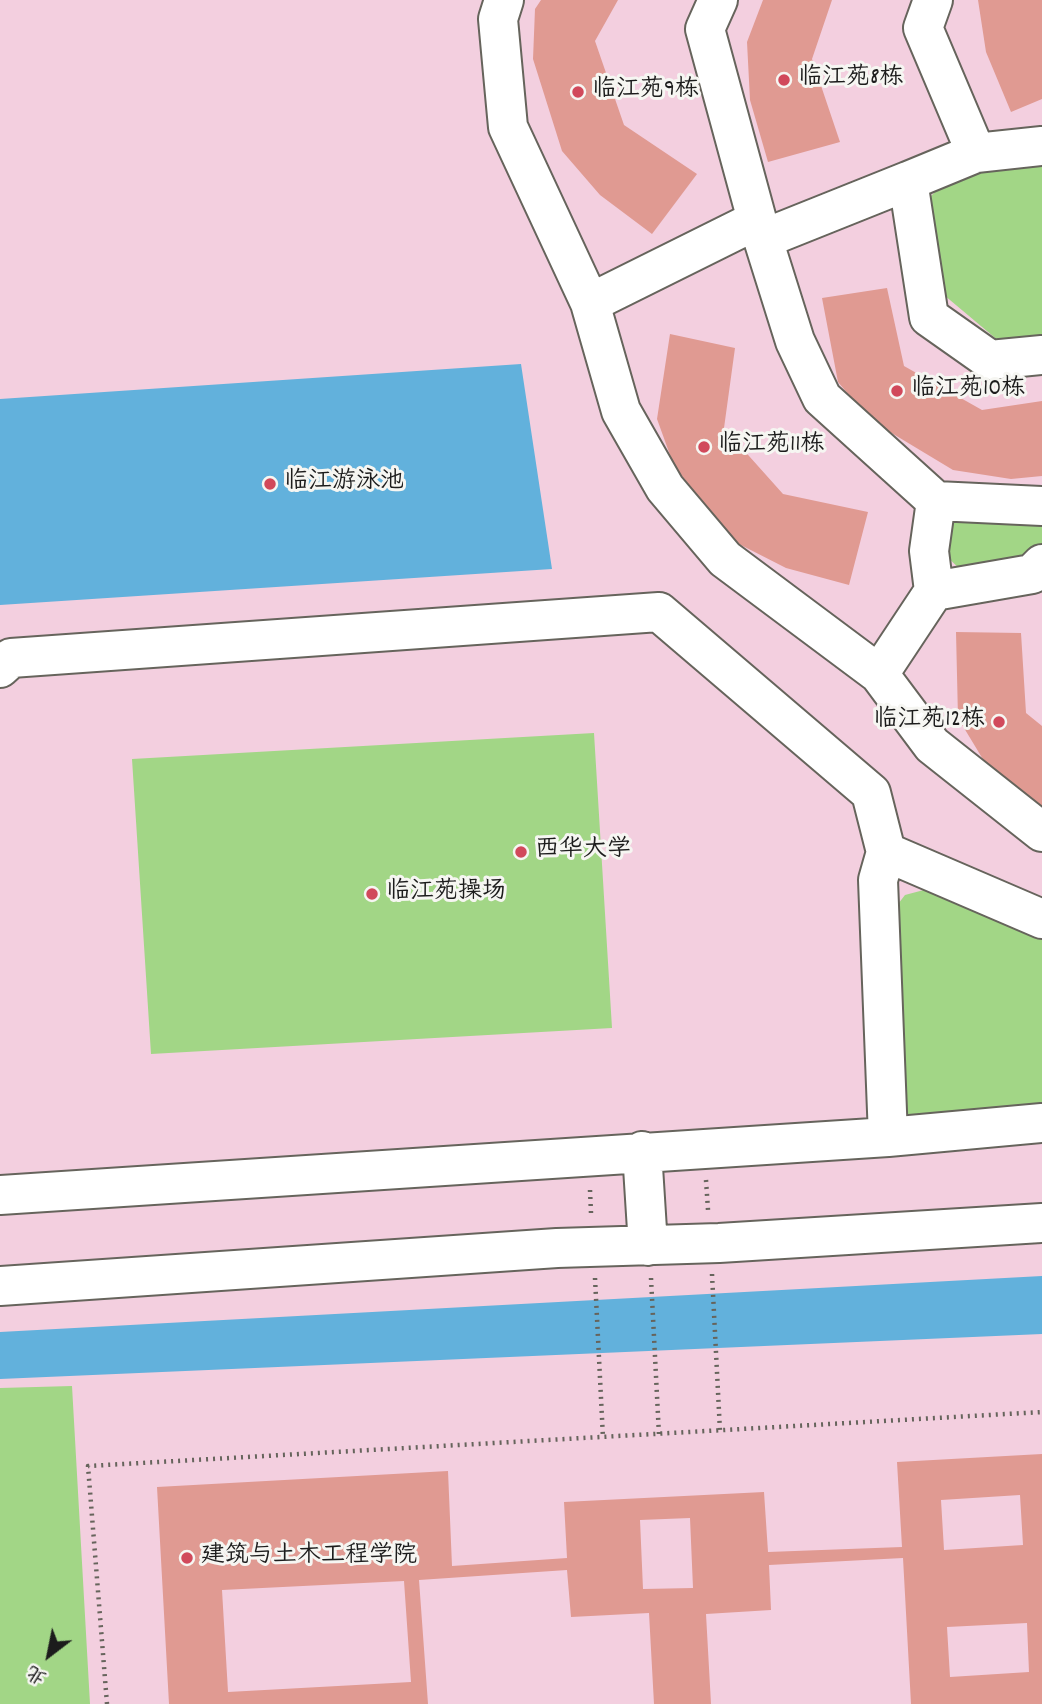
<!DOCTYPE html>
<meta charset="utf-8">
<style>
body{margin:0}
#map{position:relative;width:1042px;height:1704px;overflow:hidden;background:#eee9d3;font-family:Dekko,"LXGW WenKai TC",sans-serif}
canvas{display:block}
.north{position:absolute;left:14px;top:1620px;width:70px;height:70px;-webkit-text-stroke:5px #f6f6f2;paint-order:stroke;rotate:212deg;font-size:19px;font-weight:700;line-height:28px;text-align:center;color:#1c1c1c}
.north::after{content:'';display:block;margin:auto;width:24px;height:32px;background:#1c1c1c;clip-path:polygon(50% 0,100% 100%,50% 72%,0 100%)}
</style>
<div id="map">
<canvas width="1042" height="1704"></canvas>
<div class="north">北</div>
</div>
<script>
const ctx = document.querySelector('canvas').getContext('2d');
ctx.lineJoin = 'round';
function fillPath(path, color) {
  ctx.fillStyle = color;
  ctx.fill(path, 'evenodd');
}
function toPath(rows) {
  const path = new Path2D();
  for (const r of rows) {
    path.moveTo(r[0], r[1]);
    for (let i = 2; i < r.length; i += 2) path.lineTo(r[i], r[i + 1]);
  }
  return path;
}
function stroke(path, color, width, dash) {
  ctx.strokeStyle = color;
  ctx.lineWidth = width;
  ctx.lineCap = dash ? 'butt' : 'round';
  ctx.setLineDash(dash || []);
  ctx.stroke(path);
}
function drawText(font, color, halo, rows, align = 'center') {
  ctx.font = font + ' Dekko,"LXGW WenKai TC",sans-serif';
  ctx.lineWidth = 6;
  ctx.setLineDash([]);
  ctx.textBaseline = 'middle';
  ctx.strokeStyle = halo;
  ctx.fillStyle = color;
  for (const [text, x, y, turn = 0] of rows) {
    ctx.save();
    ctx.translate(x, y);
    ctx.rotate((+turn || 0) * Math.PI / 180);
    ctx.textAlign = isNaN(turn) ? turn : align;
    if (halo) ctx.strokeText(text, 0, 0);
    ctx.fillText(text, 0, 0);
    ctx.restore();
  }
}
fillPath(toPath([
 [0,0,1042,0,1042,1704,0,1704]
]), '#f3cfdf');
fillPath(toPath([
 [1042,157,1042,340,1000,342,944,295,927,200,943,184,980,164],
 [1042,516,1042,551,963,572,941,551,956,518],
 [594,733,612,1028,151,1054,132,759],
 [935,887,1042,933,1042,1110,906,1119,895,908,905,895],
 [72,1386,90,1704,0,1704,0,1388]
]), '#a2d686');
fillPath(toPath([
 [521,364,552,569,0,605,0,399],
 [1042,1276,1042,1334,0,1379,0,1332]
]), '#62b1dc');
fillPath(toPath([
 [541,0,618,0,595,41,624,125,697,174,652,234,600,195,562,151,533,59,535,9],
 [763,0,832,0,812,59,840,142,768,162,750,100,747,42],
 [978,0,1042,0,1042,99,1011,112,986,52],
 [887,288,904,366,982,410,1042,401,1042,476,1011,479,953,470,870,420,838,382,822,298],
 [670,334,735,348,724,428,783,494,868,512,849,585,786,568,735,542,674,466,657,419],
 [956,632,1021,633,1026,713,1042,726,1042,810,984,761,958,718],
 [1042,1454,1042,1704,911,1704,903,1558,769,1565,771,1610,706,1614,711,1704,654,1704,649,1613,571,1617,567,1570,419,1580,428,1704,169,1704,157,1487,448,1471,452,1566,567,1558,564,1502,764,1492,768,1552,902,1547,897,1462],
 [1020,1495,1023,1545,944,1550,941,1500],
 [690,1518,693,1588,643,1589,640,1520],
 [404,1581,411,1682,228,1692,222,1590],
 [1027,1623,1029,1672,950,1677,947,1627]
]), '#e09a92');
const minor = toPath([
 [504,0,498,19,508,127,590,303,621,411,665,488,725,559,879,674,932,745,1042,832],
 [718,0,705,29,757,220,795,341,822,398,936,501,1042,506],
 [933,0,923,28,976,153],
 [1042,146,976,153,908,181,929,317,990,360,1042,355],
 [763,239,908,181],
 [590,303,757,220],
 [934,591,929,551,936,501],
 [0,668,11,658,659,612,871,793,886,852,878,880,888,1137],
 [879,674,934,591,1032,574,1042,564],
 [886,852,1042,919],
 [642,1151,648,1246],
 [0,1195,888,1137,1042,1123],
 [0,1286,557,1248,719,1243,1042,1223]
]);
stroke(minor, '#66645c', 42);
stroke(toPath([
 [706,1180,708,1210],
 [590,1190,591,1213],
 [712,1274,720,1431],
 [595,1278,603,1438],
 [651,1278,659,1435],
 [107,1704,88,1466,1042,1412]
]), '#66645c', 4.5, [2, 5]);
stroke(minor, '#fff', 38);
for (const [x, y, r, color] of [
 [784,80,7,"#d1495b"],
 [578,92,7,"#d1495b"],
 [897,391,7,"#d1495b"],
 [704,447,7,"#d1495b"],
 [270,484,7,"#d1495b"],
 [999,722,7,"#d1495b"],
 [521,852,7,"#d1495b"],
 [372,894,7,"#d1495b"],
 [187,1558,7,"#d1495b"]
]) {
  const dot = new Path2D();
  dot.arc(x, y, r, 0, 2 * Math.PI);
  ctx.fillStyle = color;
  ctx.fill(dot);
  stroke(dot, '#f6f6f2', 2.5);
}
drawText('24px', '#1c1c1c', '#f6f6f2', [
 ["临江苑8栋",798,80],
 ["临江苑9栋",592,92],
 ["临江苑10栋",911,391],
 ["临江苑11栋",718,447],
 ["临江游泳池",284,484],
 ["临江苑12栋",985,722,"right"],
 ["西华大学",535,852],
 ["临江苑操场",386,894],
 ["建筑与土木工程学院",201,1558]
], 'left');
</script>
